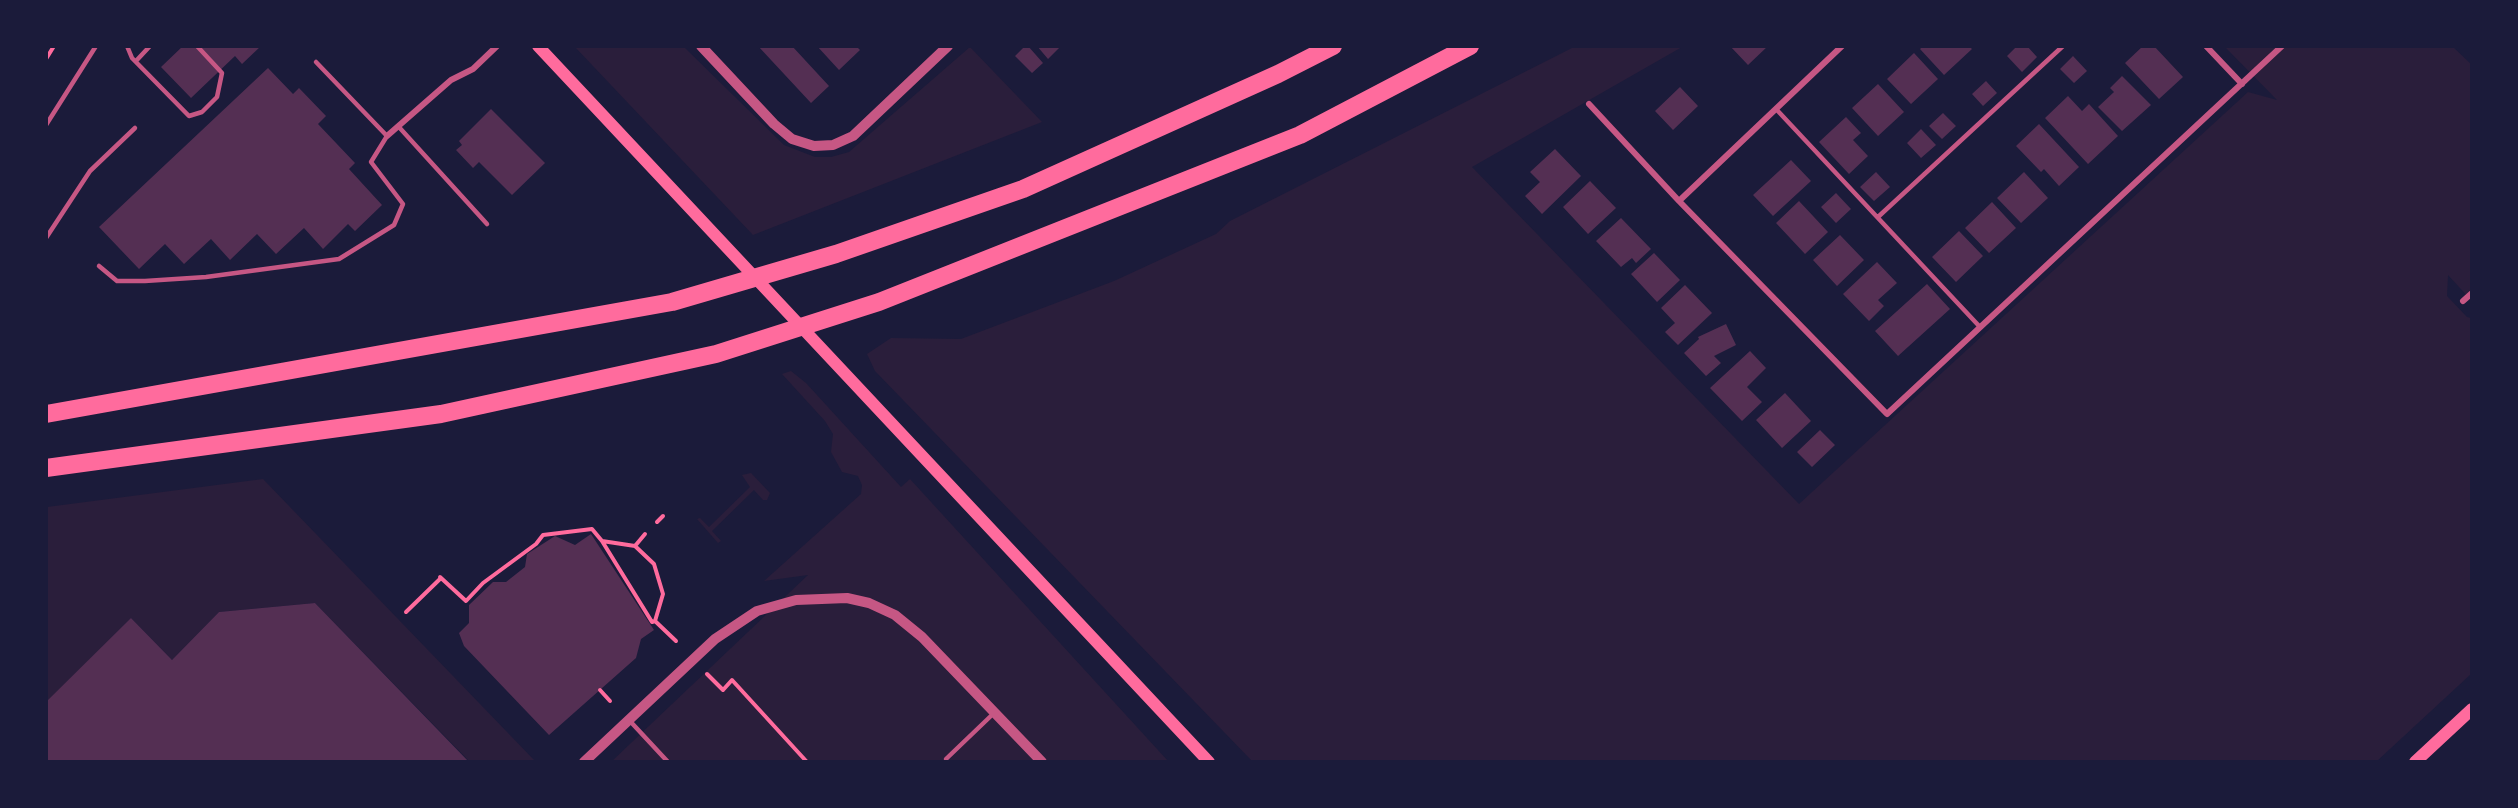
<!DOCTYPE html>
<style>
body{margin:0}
#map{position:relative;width:2518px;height:808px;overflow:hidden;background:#1b1b3a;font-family:Figtree,sans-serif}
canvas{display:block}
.frame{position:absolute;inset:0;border:48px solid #1b1b3a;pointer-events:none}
</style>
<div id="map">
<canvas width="2518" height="808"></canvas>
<div class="frame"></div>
</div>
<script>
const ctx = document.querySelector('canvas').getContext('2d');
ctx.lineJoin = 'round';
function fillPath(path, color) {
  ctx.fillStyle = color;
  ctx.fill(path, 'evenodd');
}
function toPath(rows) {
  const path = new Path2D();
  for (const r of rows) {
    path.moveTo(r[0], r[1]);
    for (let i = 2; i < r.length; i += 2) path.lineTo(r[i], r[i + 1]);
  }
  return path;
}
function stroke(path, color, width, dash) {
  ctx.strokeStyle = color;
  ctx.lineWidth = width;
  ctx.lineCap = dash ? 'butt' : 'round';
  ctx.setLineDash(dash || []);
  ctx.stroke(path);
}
fillPath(toPath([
 [575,47,684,47,784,145,815,157,831,157,849,152,970,47,1042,122,753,235],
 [1574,47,1682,47,1472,167,1799,504,2248,92,2277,100,2225,47,2453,47,2472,65,2471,300,2448,275,2447,296,2467,317,2471,318,2471,674,2377,761,1252,761,875,371,867,354,891,338,961,339,1114,281,1216,234,1230,221],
 [791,371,806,383,901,487,910,479,1168,761,611,762,808,575,764,581,861,494,862,485,858,476,842,472,831,452,833,434,825,421,782,374],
 [751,473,770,493,767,500,763,500,754,490,712,531,721,541,718,543,697,519,700,518,709,527,750,487,742,475],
 [263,479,535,761,469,761,315,603,219,612,172,660,131,618,47,702,47,507]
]), '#2a1e3b');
fillPath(toPath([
 [183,46,261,46,242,64,235,56,191,98,161,67],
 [758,46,792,46,829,86,811,103],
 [817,46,856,46,860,50,839,70],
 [1025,46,1028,46,1043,63,1032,73,1015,56],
 [1037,46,1061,46,1048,59],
 [1730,46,1768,46,1748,65],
 [1923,46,1969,46,1972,49,1944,75,1920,49],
 [2017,46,2027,46,2037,57,2022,72,2007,56],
 [2143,46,2154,46,2183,77,2159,99,2125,63],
 [1914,53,1938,79,1911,104,1887,79],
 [2073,56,2087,71,2074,83,2060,69],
 [268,68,293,94,299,88,326,116,318,124,355,163,349,169,382,205,355,231,348,224,323,249,304,228,276,254,257,234,230,260,211,239,184,264,165,244,139,269,99,227],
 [2122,76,2151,105,2122,131,2098,107,2114,92,2110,88],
 [1986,81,1997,93,1983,106,1972,94],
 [1878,84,1904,112,1878,136,1852,108],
 [1680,87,1698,106,1673,130,1655,111],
 [2068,96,2082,111,2089,104,2118,136,2088,164,2045,118],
 [491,109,545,163,512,195,479,162,473,168,456,150,462,145,459,141],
 [1943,113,1956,126,1942,139,1929,126],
 [1846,117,1861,133,1853,140,1868,156,1849,174,1819,142],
 [2039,124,2079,167,2059,186,2044,169,2041,172,2016,146],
 [1921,129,1936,145,1921,158,1907,143],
 [1555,149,1581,176,1542,214,1525,196,1540,182,1530,172],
 [1791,160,1811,181,1773,216,1753,195],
 [1876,172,1890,187,1874,201,1860,187],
 [2024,172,2048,198,2021,223,1997,198],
 [1590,181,1616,208,1588,234,1563,207],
 [1836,193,1851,209,1836,223,1821,207],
 [1799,201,1828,232,1805,254,1776,223],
 [1992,202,2016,228,1989,253,1965,228],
 [1621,218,1651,249,1636,263,1632,258,1621,267,1596,241],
 [1959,231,1983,256,1956,282,1932,257],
 [1840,235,1864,260,1837,286,1813,260],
 [1654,253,1680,280,1657,302,1631,274],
 [1877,262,1897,283,1878,300,1884,306,1869,321,1843,294],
 [1927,284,1950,309,1898,356,1875,331],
 [1685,285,1712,313,1678,345,1665,332,1675,323,1661,308],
 [1726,324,1736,345,1714,356,1721,363,1706,376,1684,353,1699,339,1698,337],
 [1750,351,1766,368,1747,387,1762,402,1742,421,1710,388],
 [1785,393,1811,421,1782,448,1756,420],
 [1820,430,1835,445,1812,467,1797,452],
 [591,534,654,630,641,639,636,658,549,735,464,646,459,633,469,623,469,605,493,582,506,582,525,567,527,554,555,536,575,545],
 [315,603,469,762,46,762,46,702,131,618,172,660,219,612]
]), '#542f53');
stroke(toPath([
 [46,59,54,46],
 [657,522,663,516],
 [602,541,652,622,655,621],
 [635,546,645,534],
 [440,577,466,601,483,583,536,544,543,535,592,529,602,541,635,546,654,564,663,594,655,621,676,641],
 [406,612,441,578],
 [707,674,723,690,732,680,807,762],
 [600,690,610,701]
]), '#ff6b9d', 4);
stroke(toPath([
 [127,46,132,58,189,116,202,112,217,97,222,73,197,46],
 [136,61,150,46],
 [1776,109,1980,327],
 [46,125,96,46],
 [398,126,487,224],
 [1878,217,2063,46],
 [46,238,90,171,135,128],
 [99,266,117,281,145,281,206,277,339,259,394,225,403,204,371,162,387,136,316,62],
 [629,720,668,762],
 [946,759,994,713]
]), '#c65784', 4.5);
stroke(toPath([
 [2206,46,2242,84],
 [1589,104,1679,201,1887,414,2282,46],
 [387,136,451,80,473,69,497,46],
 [1679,201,1842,46],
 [2463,301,2472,293]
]), '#c65784', 6);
stroke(toPath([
 [701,46,774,124,792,139,814,146,833,145,853,136,948,46],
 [584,762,715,639,757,611,796,600,847,598,869,603,895,615,922,637,1042,762]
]), '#c65784', 10);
stroke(toPath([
 [538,46,1209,762],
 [2415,762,2472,709]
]), '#ff6b9d', 12);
stroke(toPath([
 [46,414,672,302,836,254,1023,189,1278,74,1333,46],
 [46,468,441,414,716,354,879,302,1300,135,1470,46]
]), '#ff6b9d', 18);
</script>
